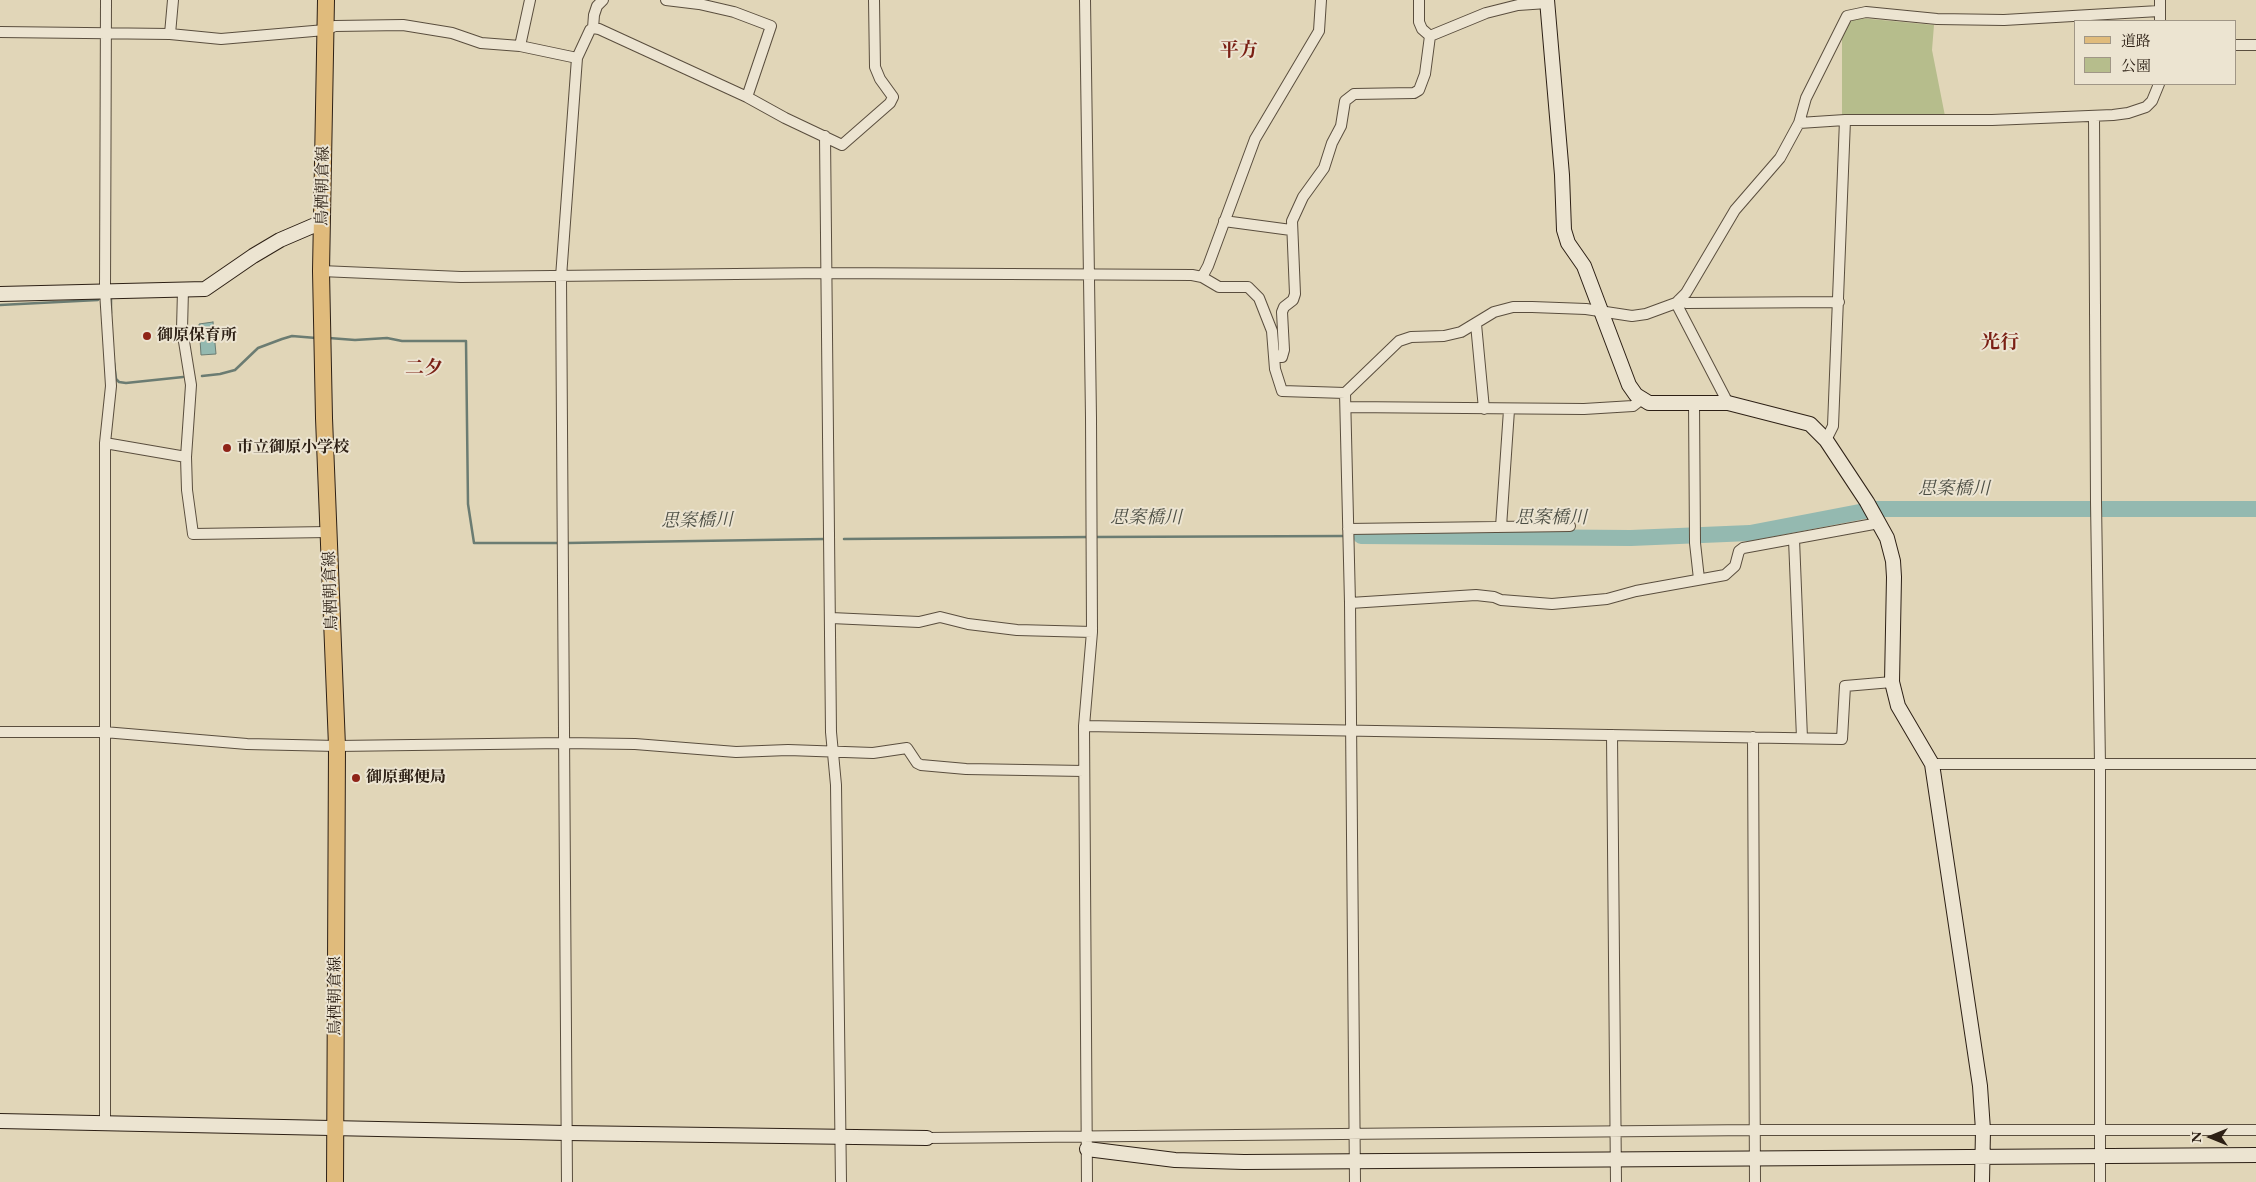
<!DOCTYPE html>
<meta charset="utf-8">
<style>
body{margin:0}
#map{position:relative;width:2256px;height:1182px;overflow:hidden;background:#e1d6b8;font-family:"EB Garamond","Noto Serif JP",serif}
canvas{display:block}
.legend{position:absolute;left:2074px;top:20px;width:162px;height:65px;box-sizing:border-box;background:#ece4d1;border:1px solid #a09686;margin:0;padding:6px 9px;list-style:none;font-size:15px;color:#2d2015}
.legend li{display:flex;align-items:center;gap:10px;height:25px}
.legend b{width:25px;border:1px solid #a09686}
.north{position:absolute;left:2186px;top:1112px;width:50px;height:50px;-webkit-text-stroke:4px #ece4d1;paint-order:stroke;rotate:270deg;font-size:14px;font-weight:700;line-height:20px;text-align:center;color:#2d2015}
.north::after{content:'';display:block;margin:auto;width:18px;height:22px;background:#2d2015;clip-path:polygon(50% 0,100% 100%,50% 72%,0 100%)}
</style>
<div id="map">
<canvas width="2256" height="1182"></canvas>
<ul class="legend">
<li><b style="height:6px;background:#e0bb7c"></b>道路</li>
<li><b style="height:14px;background:#b6bd8c"></b>公園</li>
</ul>
<div class="north">N</div>
</div>
<script>
const ctx = document.querySelector('canvas').getContext('2d');
ctx.lineJoin = 'round';
function fillPath(path, color) {
  ctx.fillStyle = color;
  ctx.fill(path, 'evenodd');
}
function toPath(rows) {
  const path = new Path2D();
  for (const r of rows) {
    path.moveTo(r[0], r[1]);
    for (let i = 2; i < r.length; i += 2) path.lineTo(r[i], r[i + 1]);
  }
  return path;
}
function stroke(path, color, width, dash) {
  ctx.strokeStyle = color;
  ctx.lineWidth = width;
  ctx.lineCap = dash ? 'butt' : 'round';
  ctx.setLineDash(dash || []);
  ctx.stroke(path);
}
function drawText(font, color, halo, rows, align = 'center') {
  ctx.font = font + ' "EB Garamond","Noto Serif JP",serif';
  ctx.lineWidth = 4;
  ctx.setLineDash([]);
  ctx.textBaseline = 'middle';
  ctx.strokeStyle = halo;
  ctx.fillStyle = color;
  for (const [text, x, y, turn = 0] of rows) {
    ctx.save();
    ctx.translate(x, y);
    ctx.rotate((+turn || 0) * Math.PI / 180);
    ctx.textAlign = isNaN(turn) ? turn : align;
    if (halo) ctx.strokeText(text, 0, 0);
    ctx.fillText(text, 0, 0);
    ctx.restore();
  }
}
fillPath(toPath([
 [1860,18,1934,25,1932,50,1945,116,1842,115,1842,33,1848,22,1852,19]
]), '#b6bd8c');
const water = toPath([
 [213,322,216,354,201,355,199,324,213,322]
]);
fillPath(water, '#94b9b0');
stroke(water, '#6b7c72', 1);
stroke(toPath([
 [0,305,98,300],
 [111,313,111,299],
 [329,338,355,340,387,338,402,341,466,341,468,504,474,543,559,543],
 [114,363,116,379,119,382,126,383,183,377],
 [202,376,220,374,235,370,258,348,282,339,292,336,316,338],
 [1350,536,1361,536],
 [1095,537,1345,536],
 [844,539,1090,537],
 [567,543,825,539]
]), '#6b7c72', 2.5);
stroke(toPath([
 [1361,536,1631,538,1750,533,1875,509,2256,509]
]), '#94b9b0', 16);
const street = toPath([
 [666,0,699,4,734,12,771,26,747,97],
 [1085,0,1091,417,1092,632,1084,726,1087,1182],
 [1419,0,1419,22,1422,29,1430,36],
 [2160,21,2160,0],
 [593,28,599,29,747,97,785,118,842,145,890,103,893,97,880,79,875,67,874,0],
 [0,32,170,34,221,39,325,30,335,26,403,25,452,33,481,43,520,46,577,58],
 [170,34,173,0],
 [1430,36,1486,13,1518,5,1547,3],
 [2235,45,2256,45],
 [520,46,530,0],
 [2094,117,2096,502,2100,764,2100,1182],
 [1799,123,1845,120,1992,120,2113,115,2128,113,2146,107,2152,101,2159,84],
 [825,136,831,732,836,785,841,1182],
 [1224,221,1291,230],
 [321,271,461,277,827,273,1192,275,1202,277,1219,287,1248,287,1259,298,1272,331,1275,369,1282,391,1345,393,1399,341,1411,337,1444,336,1461,332,1494,312,1513,307,1532,307,1586,309,1632,316,1646,314,1676,303,1686,293,1735,210,1780,158,1799,123,1806,98,1847,16,1866,12,1937,19,2004,20,2159,11],
 [1202,277,1208,266,1255,139,1319,31,1321,0],
 [183,290,182,329,191,385,186,457,187,490,193,534,329,532],
 [1679,300,1686,303,1839,302],
 [1676,303,1728,403],
 [1476,324,1484,409],
 [1274,357,1282,357,1284,350,1282,312,1284,307,1293,300,1295,294,1292,221,1303,197,1324,168,1332,143,1341,126,1345,101,1354,94,1414,93,1419,90,1425,74,1430,36],
 [1345,393,1350,603,1355,1182],
 [1694,403,1695,543,1699,579],
 [1346,407,1584,409,1633,406,1642,399],
 [1826,440,1833,426,1845,120],
 [105,443,186,457],
 [1501,527,1509,410],
 [1348,529,1570,526],
 [1794,539,1802,738],
 [1350,603,1476,595,1494,597,1501,600,1552,604,1607,599,1636,591,1725,575,1735,566,1739,551,1743,548,1879,523],
 [831,618,919,622,940,617,968,624,1017,630,1092,632],
 [1084,726,1842,739,1845,686,1892,682],
 [0,732,104,732,247,744,337,746,564,743,635,744,736,752,788,750,873,753,907,748,917,763,921,765,966,769,1084,771],
 [1612,735,1616,1182],
 [1753,737,1755,1182],
 [1932,764,2256,764],
 [105,1122,105,443,111,386,105,291,106,0],
 [927,1138,1754,1130,2256,1130],
 [567,1182,561,277,577,58,590,30,593,28,594,15,597,6,603,0]
]);
const secondary = toPath([
 [1547,0,1562,175,1564,230,1568,243,1584,266,1629,385,1636,395,1649,403,1728,403,1810,424,1826,440,1867,502,1887,538,1893,561,1894,577,1892,682,1898,706,1932,764,1980,1086,1983,1130,1982,1182],
 [0,294,205,289,253,256,280,240,322,222],
 [0,1121,567,1133,927,1138],
 [1087,1149,1175,1160,1244,1162,2256,1155]
]);
const primary = toPath([
 [326,0,321,271,324,418,337,746,335,1182]
]);
stroke(street, '#5a4e3e', 12);
stroke(secondary, '#2d2015', 16);
stroke(primary, '#2d2015', 18);
stroke(street, '#ece4d1', 10);
stroke(secondary, '#ece4d1', 14);
stroke(primary, '#e0bb7c', 16);
for (const [x, y, r, color] of [
 [147,336,5,"#8f2418"],
 [227,448,5,"#8f2418"],
 [356,778,5,"#8f2418"]
]) {
  const dot = new Path2D();
  dot.arc(x, y, r, 0, 2 * Math.PI);
  ctx.fillStyle = color;
  ctx.fill(dot);
  stroke(dot, '#ece4d1', 2);
}
drawText('16px', '#2d2015', '#ece4d1', [
 ["鳥栖朝倉線",323,186,-89],
 ["鳥栖朝倉線",331,591,-92],
 ["鳥栖朝倉線",336,996,-90]
]);
drawText('bold 16px', '#2d2015', '#ece4d1', [
 ["御原保育所",157,336],
 ["市立御原小学校",237,448],
 ["御原郵便局",366,778]
], 'left');
drawText('italic 18px', '#4c4e44', '#ece4d1', [
 ["思案橋川",1954,489],
 ["思案橋川",1146,518],
 ["思案橋川",1551,518],
 ["思案橋川",697,521,-1]
]);
drawText('bold 19px', '#7a1f14', '#ece4d1', [
 ["平方",1239,51],
 ["光行",2000,343],
 ["二夕",424,369]
]);
</script>
